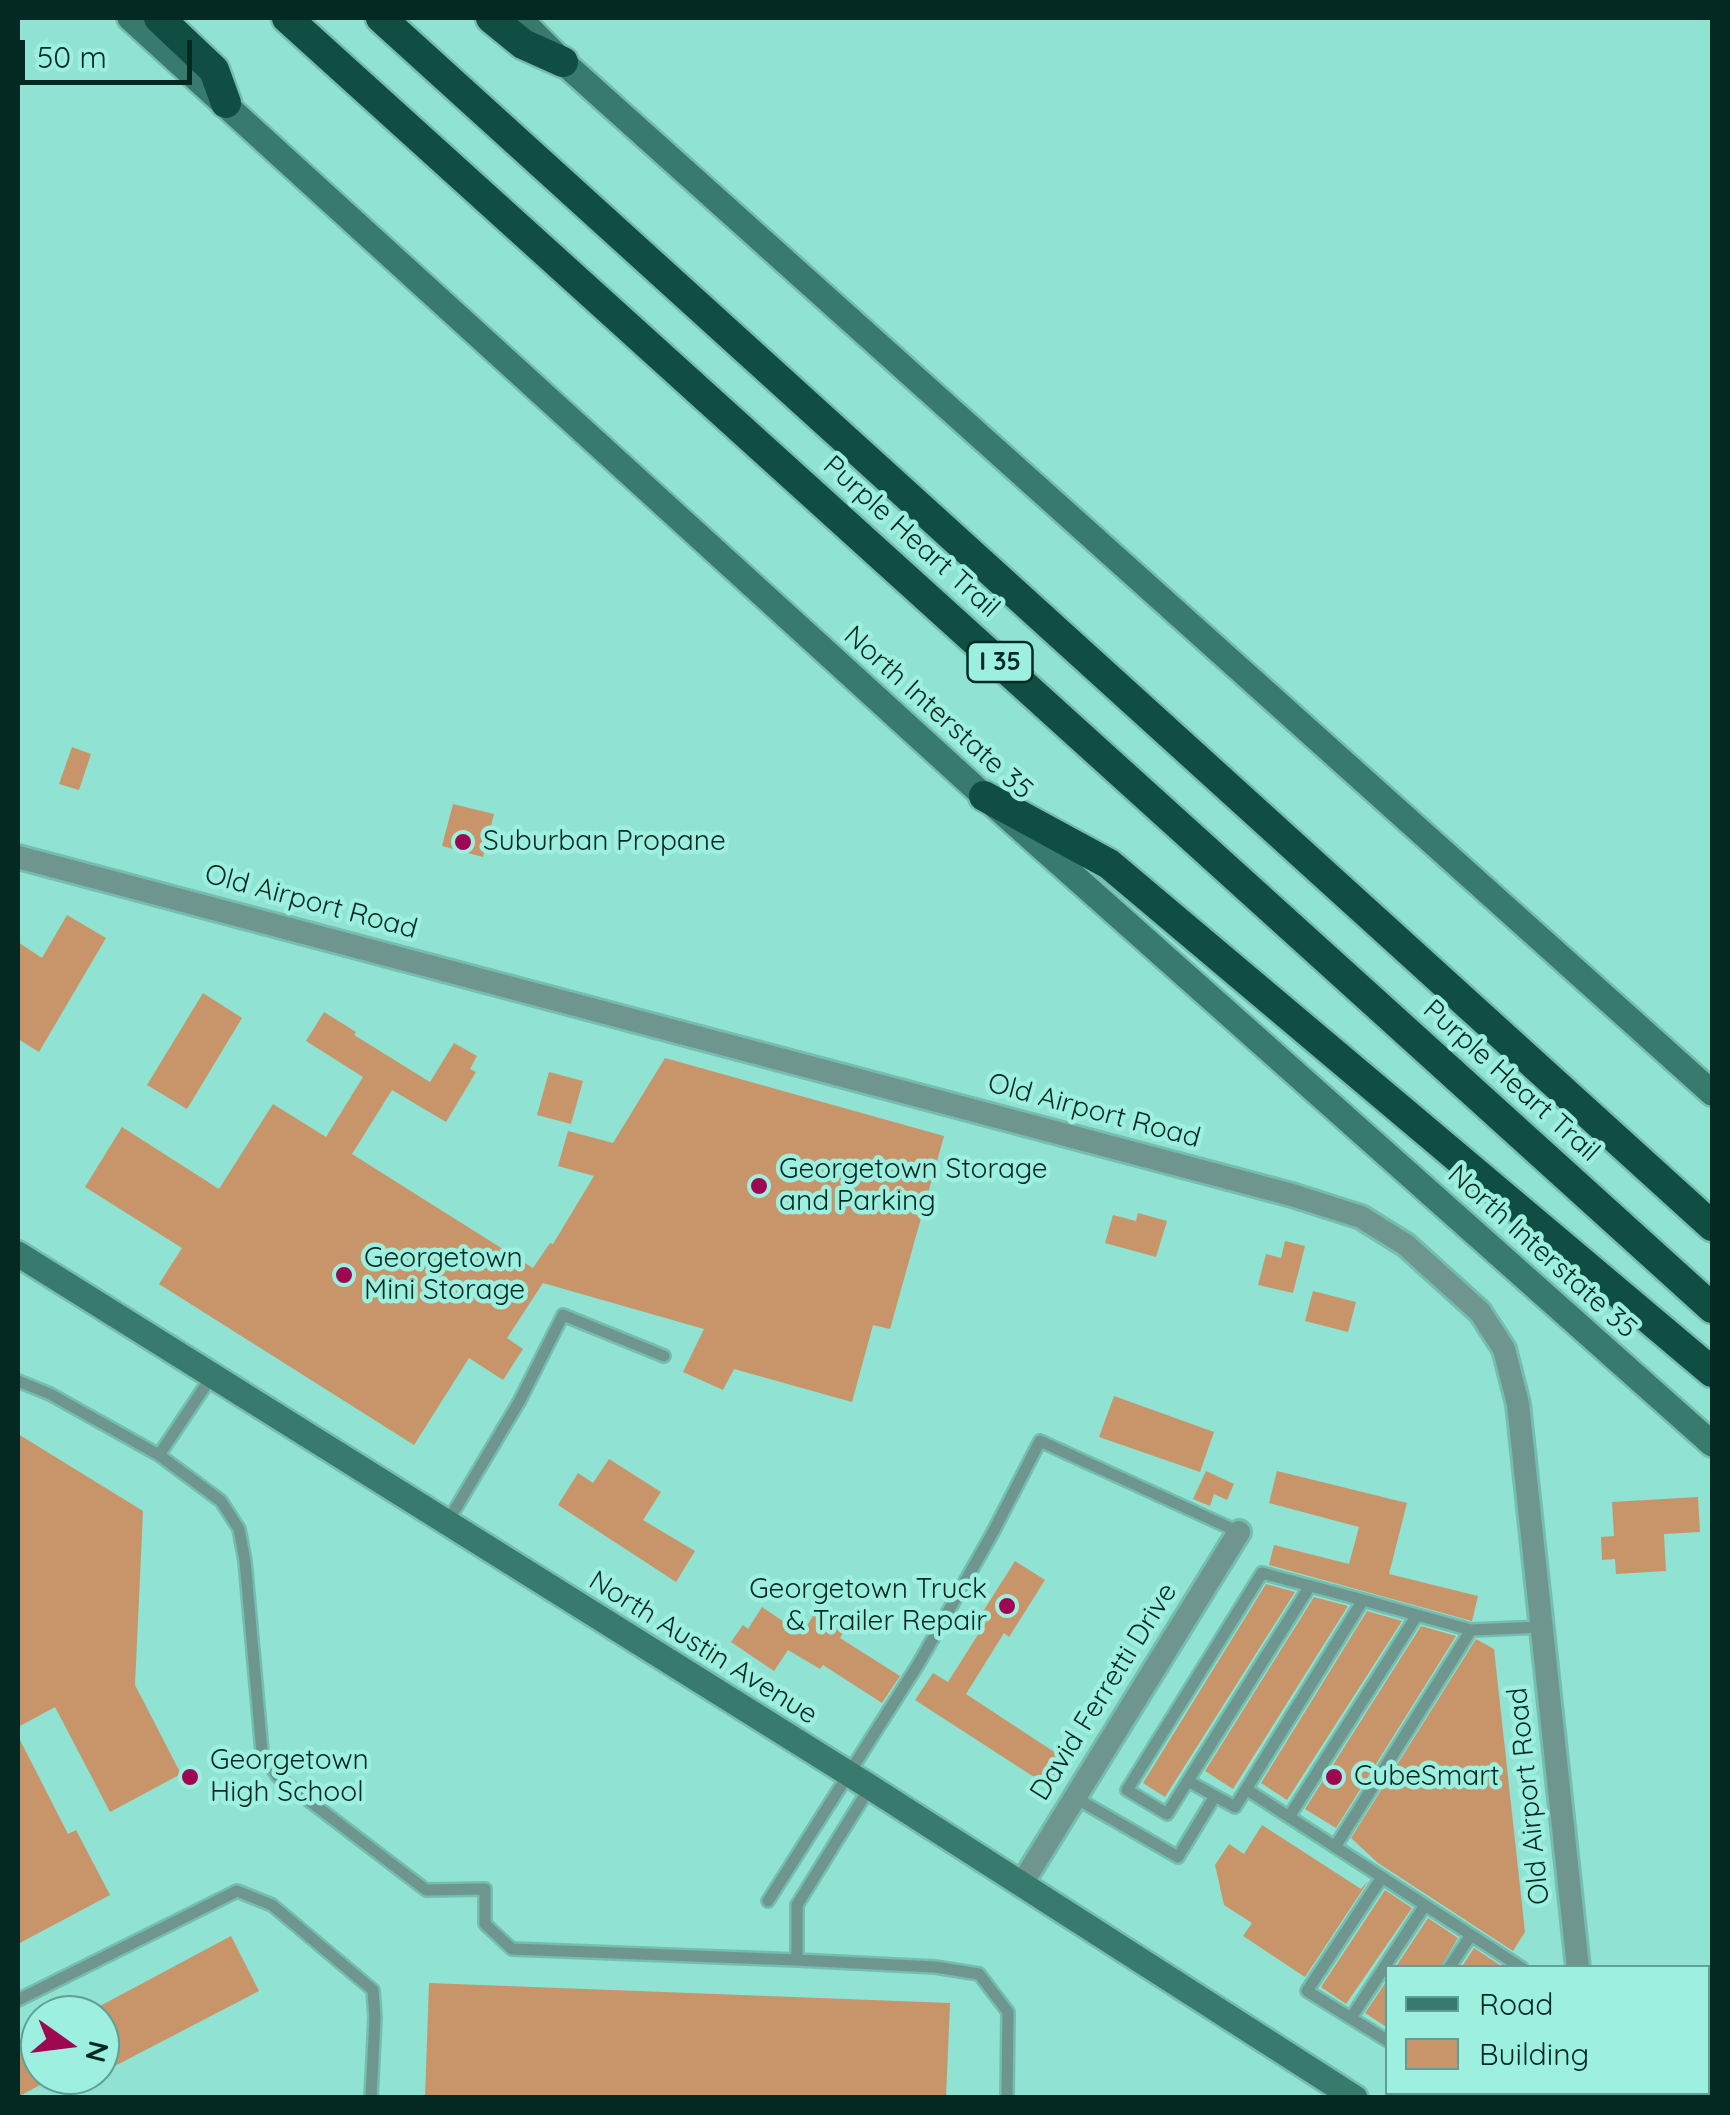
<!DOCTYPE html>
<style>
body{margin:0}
#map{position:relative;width:1730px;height:2115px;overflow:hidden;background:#90e2d2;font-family:Quicksand,sans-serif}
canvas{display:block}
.frame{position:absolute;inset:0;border:20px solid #042923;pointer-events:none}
.legend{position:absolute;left:1385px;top:1965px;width:325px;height:130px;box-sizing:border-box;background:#9df0df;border:2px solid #60a094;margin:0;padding:12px 18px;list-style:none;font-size:30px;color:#042923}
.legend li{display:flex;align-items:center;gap:20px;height:50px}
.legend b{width:50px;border:2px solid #60a094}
.north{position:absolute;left:20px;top:1995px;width:100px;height:100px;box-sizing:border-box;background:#9df0df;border:2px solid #60a094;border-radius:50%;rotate:104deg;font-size:28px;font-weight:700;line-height:40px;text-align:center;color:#042923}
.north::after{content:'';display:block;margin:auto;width:35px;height:45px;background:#9e0852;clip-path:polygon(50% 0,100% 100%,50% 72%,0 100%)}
.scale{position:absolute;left:20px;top:40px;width:172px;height:45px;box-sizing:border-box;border:5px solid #042923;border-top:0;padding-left:12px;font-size:30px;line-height:35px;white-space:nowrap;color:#042923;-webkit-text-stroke:8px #9df0df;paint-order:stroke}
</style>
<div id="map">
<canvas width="1730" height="2115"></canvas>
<div class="frame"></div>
<ul class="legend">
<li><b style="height:12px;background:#387a6e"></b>Road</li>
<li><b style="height:28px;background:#c8956a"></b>Building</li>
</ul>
<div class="north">N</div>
<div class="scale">50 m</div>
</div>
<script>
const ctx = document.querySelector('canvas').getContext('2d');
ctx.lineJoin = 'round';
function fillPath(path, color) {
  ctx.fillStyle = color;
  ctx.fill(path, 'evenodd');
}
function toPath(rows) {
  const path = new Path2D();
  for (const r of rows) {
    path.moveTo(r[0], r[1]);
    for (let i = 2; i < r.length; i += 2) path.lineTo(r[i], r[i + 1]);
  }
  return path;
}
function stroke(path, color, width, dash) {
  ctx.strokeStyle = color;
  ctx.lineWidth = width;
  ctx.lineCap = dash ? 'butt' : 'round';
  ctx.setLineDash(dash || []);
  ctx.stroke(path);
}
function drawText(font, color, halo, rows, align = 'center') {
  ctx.font = font + ' Quicksand,sans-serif';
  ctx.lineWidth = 9;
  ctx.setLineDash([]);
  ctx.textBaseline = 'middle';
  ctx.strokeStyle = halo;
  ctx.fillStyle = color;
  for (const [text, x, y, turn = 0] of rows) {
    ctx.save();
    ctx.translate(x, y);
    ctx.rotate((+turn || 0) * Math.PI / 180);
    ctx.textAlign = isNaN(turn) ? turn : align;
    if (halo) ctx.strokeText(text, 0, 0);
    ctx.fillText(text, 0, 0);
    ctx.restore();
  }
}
fillPath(toPath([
 [72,747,91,754,79,790,59,784],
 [453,804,494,814,483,857,442,846],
 [67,915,106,938,39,1052,18,1039,18,942,42,958],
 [203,993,242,1018,187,1109,147,1085],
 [324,1012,356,1032,354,1035,430,1082,454,1043,477,1056,470,1069,476,1072,446,1122,392,1090,352,1154,533,1268,550,1243,553,1244,594,1176,558,1166,568,1131,613,1143,665,1058,944,1136,890,1329,873,1325,852,1402,734,1369,723,1390,683,1372,704,1329,543,1283,507,1338,523,1349,503,1380,469,1358,414,1445,159,1284,182,1248,85,1187,122,1127,219,1189,273,1104,326,1137,363,1077,306,1041],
 [549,1072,583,1081,571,1124,537,1115],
 [1138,1213,1167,1221,1156,1257,1105,1243,1113,1215,1136,1221],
 [1285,1241,1305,1246,1293,1293,1258,1285,1266,1254,1281,1258],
 [1313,1291,1356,1302,1348,1332,1305,1321],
 [1114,1396,1214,1432,1200,1472,1099,1437],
 [18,1434,143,1511,135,1685,181,1774,110,1812,55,1707,18,1727],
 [609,1459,661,1492,643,1520,695,1551,676,1582,558,1505,578,1473,593,1483],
 [1206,1471,1234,1484,1227,1500,1214,1494,1210,1506,1193,1499],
 [1277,1471,1407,1503,1389,1574,1478,1596,1472,1621,1269,1565,1274,1545,1349,1564,1359,1527,1269,1503],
 [1698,1497,1700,1532,1664,1534,1666,1571,1616,1574,1615,1559,1602,1560,1601,1537,1614,1536,1612,1502],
 [1015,1561,1045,1580,1009,1637,1004,1633,966,1694,1068,1761,1051,1788,915,1700,933,1673,948,1682,986,1622,979,1618],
 [1266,1584,1295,1592,1165,1797,1143,1783],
 [1314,1597,1348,1606,1233,1789,1205,1771],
 [762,1607,802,1634,818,1608,847,1626,840,1638,900,1676,882,1703,823,1665,820,1669,788,1650,774,1671,731,1642,743,1625,748,1629],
 [1367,1611,1402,1621,1287,1800,1261,1783],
 [1421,1626,1456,1636,1336,1828,1305,1809],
 [1476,1639,1494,1649,1525,1932,1513,1951,1378,1863,1351,1838],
 [18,1736,68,1834,76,1830,110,1895,18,1944],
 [1262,1825,1361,1889,1369,1880,1305,1977,1243,1936,1252,1923,1224,1905,1215,1865,1229,1844,1244,1854],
 [1385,1890,1412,1908,1346,2004,1321,1987],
 [1428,1918,1458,1938,1440,1968,1395,1968],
 [231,1936,259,1991,109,2069,100,2051,100,2006],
 [1474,1948,1503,1967,1502,1968,1461,1968],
 [1388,1979,1388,2028,1365,2013],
 [429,1983,950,2003,946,2098,425,2098],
 [40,2029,40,2085,18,2097,18,2041]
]), '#c8956a');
const service = toPath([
 [18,1381,50,1394,159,1455,221,1501,239,1529,245,1561,262,1752,278,1777,426,1890,485,1889,485,1924,512,1949,797,1960],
 [159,1455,212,1376],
 [447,1523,519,1402,563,1315,664,1356],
 [1310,1586,1167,1814,1127,1790,1262,1573,1363,1600,1471,1630,1542,1627],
 [1188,1781,1235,1807,1363,1600],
 [870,1787,797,1905,797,1960,935,1967,979,1974,1008,2012,1007,2098],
 [1246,1789,1522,1968],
 [1074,1797,1178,1857,1215,1796],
 [1289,1817,1417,1615],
 [1335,1847,1471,1630],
 [1382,1877,1307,1991,1388,2041],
 [768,1901,919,1663,992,1534,1040,1441,1239,1532],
 [1449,1968,1471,1935],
 [18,2000,237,1891,272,1905,373,1990,375,2018,371,2098],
 [1351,2018,1425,1905]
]);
const minor = toPath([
 [18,857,1292,1195,1361,1217,1406,1245,1480,1312,1504,1349,1518,1404,1578,1968],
 [1021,1885,1239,1532],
 [1591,2092,1591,2098]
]);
const secondary = toPath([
 [130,18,984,796,1712,1444],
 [519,18,563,62,1712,1093],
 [18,1254,870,1787,1355,2098]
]);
const motorway = toPath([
 [159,18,214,70,226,103],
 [287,18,1712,1308],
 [381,18,1712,1226],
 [491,18,523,44,563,62],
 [984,796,1109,864,1712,1372]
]);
stroke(service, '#74bdaf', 16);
stroke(minor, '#74bdaf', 28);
stroke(secondary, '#74bdaf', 30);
stroke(motorway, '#74bdaf', 35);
stroke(service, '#6e968e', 11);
stroke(minor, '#6e968e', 22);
stroke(secondary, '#387a6e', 25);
stroke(motorway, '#104d43', 30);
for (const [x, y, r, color] of [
 [463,842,10,"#9e0852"],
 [759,1186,10,"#9e0852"],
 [344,1275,10,"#9e0852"],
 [1007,1606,10,"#9e0852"],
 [190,1777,10,"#9e0852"],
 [1334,1777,10,"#9e0852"]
]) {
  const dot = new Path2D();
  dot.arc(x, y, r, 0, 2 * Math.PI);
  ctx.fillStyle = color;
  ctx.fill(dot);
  stroke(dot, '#9df0df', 4);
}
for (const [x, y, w] of [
 [1000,662,65]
]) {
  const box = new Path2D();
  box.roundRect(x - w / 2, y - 20, w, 40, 8);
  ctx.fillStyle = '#9df0df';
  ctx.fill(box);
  stroke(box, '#042923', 2.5);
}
drawText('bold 25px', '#042923', null, [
 ["I 35",1000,662]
]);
drawText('28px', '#042923', '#9df0df', [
 ["Purple Heart Trail",911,537,42],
 ["North Interstate 35",938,713,42],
 ["Old Airport Road",311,902,15],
 ["Purple Heart Trail",1511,1081,42],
 ["Old Airport Road",1094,1111,15],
 ["North Interstate 35",1542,1252,42],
 ["North Austin Avenue",703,1648,32],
 ["David Ferretti Drive",1104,1692,-58],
 ["Old Airport Road",1529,1796,-96]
]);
drawText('28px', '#042923', '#9df0df', [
 ["Suburban Propane",483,842],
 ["Georgetown Storage",779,1170],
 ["and Parking",779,1202],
 ["Georgetown",364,1259],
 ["Mini Storage",364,1291],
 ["Georgetown Truck",987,1590,"right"],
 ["& Trailer Repair",987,1622,"right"],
 ["Georgetown",210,1761],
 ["High School",210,1793],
 ["CubeSmart",1354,1777]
], 'left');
</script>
